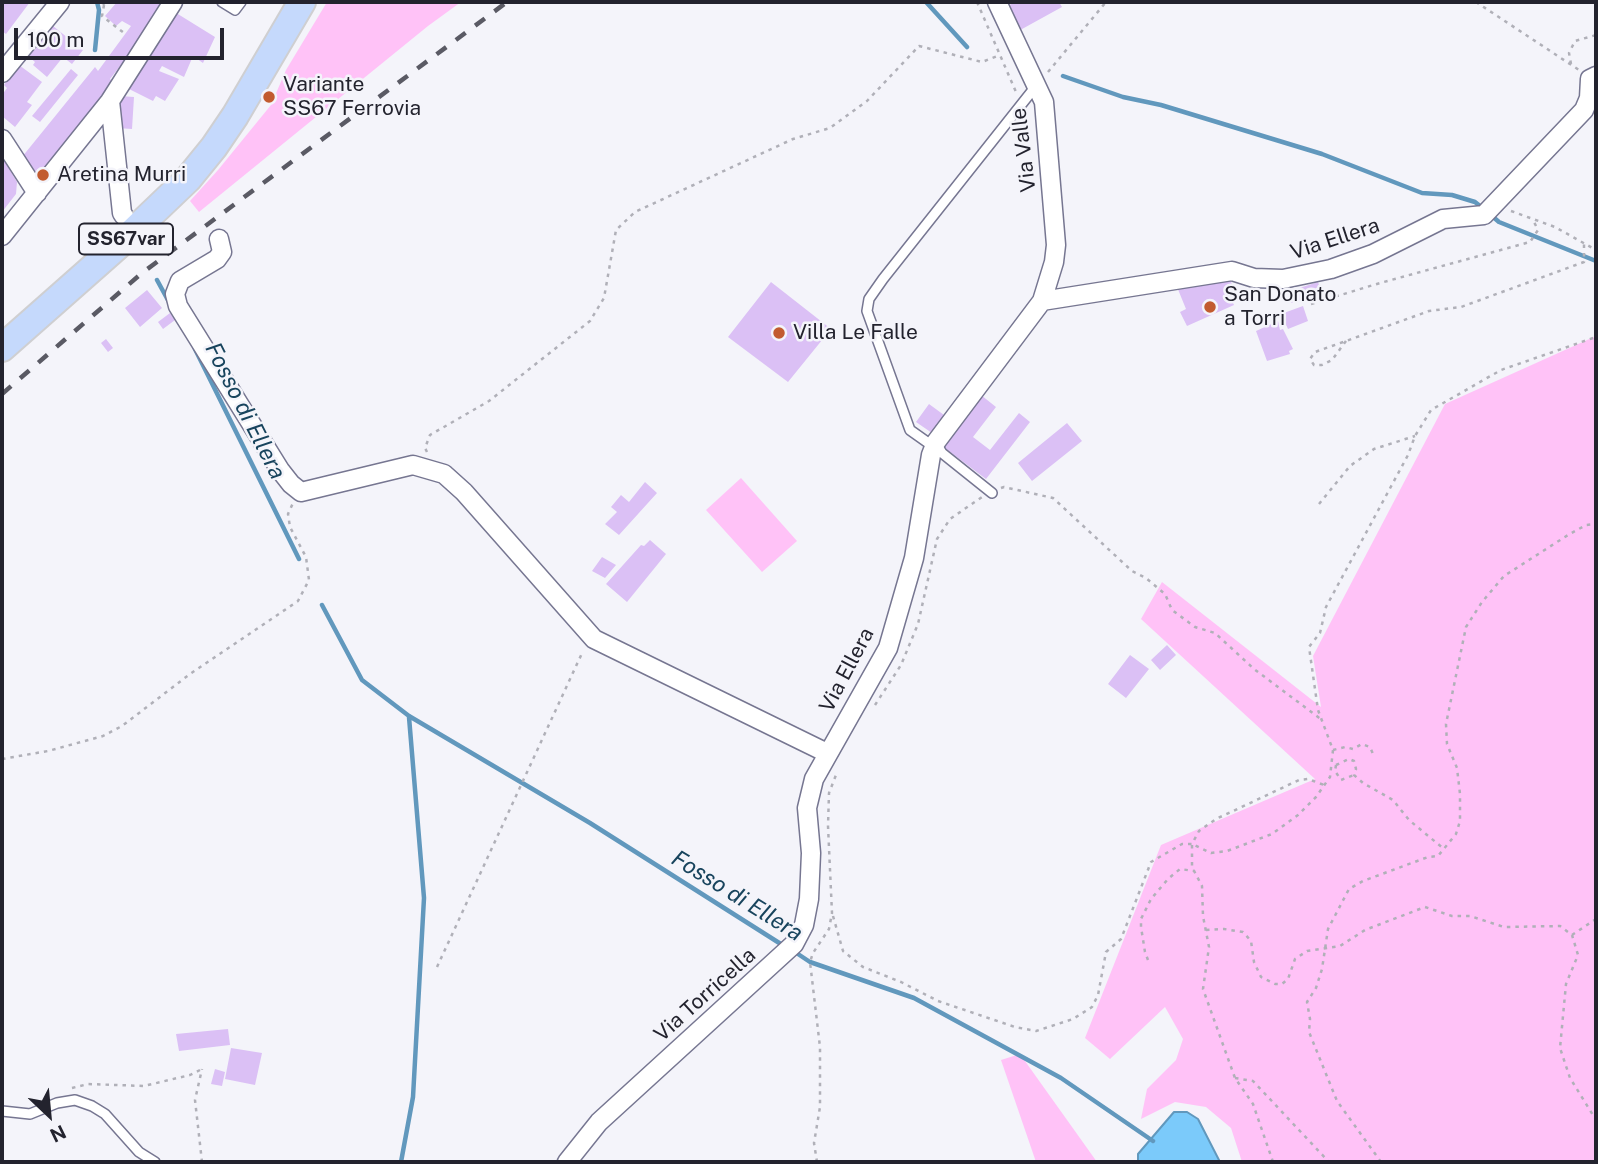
<!DOCTYPE html>
<style>
body{margin:0}
#map{position:relative;width:1598px;height:1164px;overflow:hidden;background:#f4f4fa;font-family:"Public Sans",sans-serif}
canvas{display:block}
.frame{position:absolute;inset:0;border:4px solid #23232e;pointer-events:none}
.north{position:absolute;left:14px;top:1080px;width:70px;height:70px;-webkit-text-stroke:5px #f4f4fa;paint-order:stroke;rotate:154deg;font-size:19px;font-weight:700;line-height:28px;text-align:center;color:#23232e}
.north::after{content:'';display:block;margin:auto;width:24px;height:32px;background:#23232e;clip-path:polygon(50% 0,100% 100%,50% 72%,0 100%)}
.scale{position:absolute;left:14px;top:28px;width:210px;height:32px;box-sizing:border-box;border:4px solid #23232e;border-top:0;padding-left:9px;font-size:21px;line-height:24px;white-space:nowrap;color:#23232e;-webkit-text-stroke:5px #f4f4fa;paint-order:stroke}
</style>
<div id="map">
<canvas width="1598" height="1164"></canvas>
<div class="frame"></div>
<div class="north">N</div>
<div class="scale">100 m</div>
</div>
<script>
const ctx = document.querySelector('canvas').getContext('2d');
ctx.lineJoin = 'round';
function fillPath(path, color) {
  ctx.fillStyle = color;
  ctx.fill(path, 'evenodd');
}
function toPath(rows) {
  const path = new Path2D();
  for (const r of rows) {
    path.moveTo(r[0], r[1]);
    for (let i = 2; i < r.length; i += 2) path.lineTo(r[i], r[i + 1]);
  }
  return path;
}
function stroke(path, color, width, dash) {
  ctx.strokeStyle = color;
  ctx.lineWidth = width;
  ctx.lineCap = dash ? 'butt' : 'round';
  ctx.setLineDash(dash || []);
  ctx.stroke(path);
}
function drawText(font, color, halo, rows, align = 'center') {
  ctx.font = font + ' "Public Sans",sans-serif';
  ctx.lineWidth = 5;
  ctx.setLineDash([]);
  ctx.textBaseline = 'middle';
  ctx.strokeStyle = halo;
  ctx.fillStyle = color;
  for (const [text, x, y, turn = 0] of rows) {
    ctx.save();
    ctx.translate(x, y);
    ctx.rotate((+turn || 0) * Math.PI / 180);
    ctx.textAlign = isNaN(turn) ? turn : align;
    if (halo) ctx.strokeText(text, 0, 0);
    ctx.fillText(text, 0, 0);
    ctx.restore();
  }
}
fillPath(toPath([
 [327,2,461,2,428,26,199,212,190,201,218,170,271,105,286,70],
 [1596,336,1596,1162,1242,1162,1231,1128,1206,1107,1175,1102,1141,1119,1147,1089,1176,1060,1183,1039,1165,1007,1110,1059,1085,1038,1161,845,1315,779,1141,619,1162,582,1321,707,1313,656,1445,404],
 [741,478,797,541,762,572,706,510],
 [1020,1054,1097,1162,1036,1162,1001,1060]
]), '#ffc2f7');
const water = toPath([
 [1187,1112,1198,1119,1220,1162,1138,1162,1138,1154,1174,1112,1187,1112]
]);
fillPath(water, '#7bcafa');
stroke(water, '#6198bd', 2);
stroke(toPath([
 [926,2,967,47],
 [95,50,99,10,97,2],
 [1063,76,1123,97,1161,105,1322,154,1422,193,1452,195,1475,202,1485,210],
 [1492,216,1499,222,1596,261],
 [157,280,169,302],
 [195,349,299,559],
 [322,605,362,680,409,716,590,823,784,946],
 [792,950,810,962,914,998,1061,1078,1153,1141],
 [401,1162,413,1097,424,898,409,717]
]), '#6198bd', 4.5);
fillPath(toPath([
 [2,2,30,2,6,34,2,31],
 [117,2,162,2,154,13,157,15,152,25,110,79,115,83,36,179,22,157,95,67,98,71,131,26,122,21,116,26,105,16],
 [1015,2,1059,2,1062,7,1013,34,1002,9],
 [173,11,215,37,203,63,193,56,184,77,162,66,159,71,179,79,165,101,156,96,153,101,127,88],
 [53,26,83,50,72,64,63,57,47,77,33,65,35,62,28,56],
 [19,65,42,82,27,102,32,105,15,127,2,116,2,95,7,88,4,85],
 [71,69,78,75,40,122,32,116],
 [120,96,134,97,132,129,116,128,116,102],
 [2,157,17,182,16,194,2,212],
 [1229,277,1232,284,1225,286,1234,305,1187,326,1180,312,1186,309,1177,287],
 [771,282,831,329,788,382,728,337],
 [1318,282,1322,293,1291,303,1287,292],
 [147,290,162,308,140,327,125,308],
 [1303,306,1308,321,1288,329,1281,314],
 [170,313,175,320,163,329,158,322],
 [1278,321,1280,330,1283,329,1293,349,1289,351,1290,354,1267,361,1256,331],
 [106,339,113,348,108,352,101,343],
 [981,395,996,407,973,437,990,450,1019,413,1030,422,986,479,942,446],
 [929,404,944,415,932,433,916,422],
 [1067,423,1082,441,1032,481,1018,463],
 [645,482,657,493,619,535,605,524,617,512,611,507,621,495,629,502],
 [650,540,666,554,627,602,606,584,641,545,644,546],
 [602,557,616,565,605,578,592,571],
 [1167,645,1176,655,1160,670,1151,660],
 [1130,655,1149,669,1126,698,1108,684],
 [228,1029,230,1045,179,1051,176,1034],
 [231,1048,262,1053,255,1085,225,1079],
 [215,1069,225,1072,222,1086,211,1084]
]), '#dbc0f5');
const lane = toPath([
 [222,2,235,10,241,2],
 [936,443,942,453,992,493],
 [934,447,910,430,867,311,869,299,883,279,1036,86],
 [2,1111,30,1114,57,1103,75,1100,92,1106,105,1114,139,1152,155,1162]
]);
const street = toPath([
 [2,73,60,2],
 [110,101,122,213,124,216],
 [2,139,37,193],
 [2,236,110,101,173,2],
 [219,239,222,252,217,259,180,281,175,294,178,306,280,470,291,484,301,492,413,465,444,474,464,492,594,639,827,753],
 [1042,301,1232,271,1254,278,1283,279,1331,269,1373,254,1443,219,1484,215,1584,110,1589,98,1590,79,1596,76],
 [567,1162,599,1122,794,944,804,925,809,899,811,853,807,808,814,779,888,648,914,558,931,455,936,442,1042,301,1054,262,1056,245,1044,102,997,2]
]);
const primary = toPath([
 [2,348,122,242,188,179,214,147,235,116,302,2]
]);
stroke(lane, '#767691', 12);
stroke(street, '#767691', 21);
stroke(primary, '#cfcfd1', 30);
stroke(toPath([
 [103,2,104,5,107,2],
 [977,2,1016,92],
 [1476,2,1579,70],
 [104,5,102,16,124,33],
 [1571,64,1569,53,1575,41,1596,35],
 [1048,72,1106,2],
 [1511,211,1555,227,1596,250],
 [1311,304,1380,283,1530,242,1538,230,1533,220],
 [1346,341,1332,360,1322,365,1314,365,1310,359,1315,352,1346,341,1429,311,1461,307,1584,262,1584,243],
 [427,452,425,448,430,435,489,401,590,321,604,298,616,230,635,212,793,139,830,128,867,101,919,46,982,62,1000,55],
 [1001,488,1004,487,1053,498,1132,571,1146,578,1165,594,1172,610,1195,627,1215,633,1254,669,1322,720],
 [1319,504,1350,466,1374,449,1415,436],
 [875,705,901,665,918,624,937,539,950,519,982,497],
 [1333,750,1345,747,1353,749,1362,744,1370,747,1373,754],
 [2,759,48,751,103,736,122,726,190,674,298,601,309,580,306,557,290,527,288,514,293,503],
 [1336,765,1349,759,1354,761,1356,769,1354,775,1363,783,1393,800,1409,820,1444,849],
 [1336,765,1335,771,1341,780,1354,775],
 [833,916,843,951,863,967,901,982,938,1001,1015,1027,1036,1031,1073,1019,1092,1007,1098,995,1106,952,1121,939,1151,862,1182,844,1192,844,1199,831,1216,819,1299,780,1308,779,1324,785],
 [1206,930,1224,929,1243,932,1251,941,1254,962,1261,977,1275,984,1282,984,1288,979,1295,959,1307,951,1340,946,1365,930,1425,907,1452,916,1470,916,1504,927,1560,926,1572,935,1578,955,1566,984,1560,1048,1570,1078,1596,1120],
 [1572,935,1596,919],
 [1148,960,1145,952,1141,927,1141,919,1151,899,1168,879,1180,869,1194,871],
 [437,967,583,651],
 [1235,1078,1253,1081,1329,1162],
 [72,1088,88,1084,144,1086,190,1075,202,1069],
 [202,1162,195,1100,202,1069],
 [817,1162,814,1143,820,1107,820,1047,810,962,813,953,829,929,832,913,828,826,829,793,836,775],
 [1273,1162,1253,1104,1235,1078,1203,989,1209,947,1203,916,1202,886,1192,867,1192,844,1211,853,1227,851,1272,834,1298,815,1316,797,1330,777,1333,750,1318,710,1309,647,1320,633,1326,607,1408,455,1415,436,1431,410,1501,370,1596,337],
 [1381,1162,1337,1101,1309,1032,1310,1019,1307,1002,1316,988,1322,969,1328,929,1349,889,1363,881,1428,857,1438,856,1456,834,1460,821,1460,794,1457,768,1447,744,1446,724,1466,627,1482,602,1504,576,1568,535,1586,525,1596,524]
]), '#b0b0b8', 2.5, [3.5, 5]);
stroke(lane, '#fff', 9);
stroke(street, '#fff', 18);
stroke(primary, '#c5d9fc', 26);
stroke(toPath([
 [2,394,142,273,507,2]
]), '#5a5a64', 4.5, [12, 12]);
for (const [x, y, r, color] of [
 [269,97,7,"#c25b2f"],
 [43,175,7,"#c25b2f"],
 [1210,307,7,"#c25b2f"],
 [779,333,7,"#c25b2f"]
]) {
  const dot = new Path2D();
  dot.arc(x, y, r, 0, 2 * Math.PI);
  ctx.fillStyle = color;
  ctx.fill(dot);
  stroke(dot, '#f4f4fa', 2.5);
}
for (const [x, y, w] of [
 [126,239,94]
]) {
  const box = new Path2D();
  box.roundRect(x - w / 2, y - 15.5, w, 31, 5);
  ctx.fillStyle = '#f4f4fa';
  ctx.fill(box);
  stroke(box, '#23232e', 2);
}
drawText('bold 19px', '#23232e', null, [
 ["SS67var",126,239]
]);
drawText('21px', '#23232e', '#f4f4fa', [
 ["Variante",283,85],
 ["SS67 Ferrovia",283,109],
 ["Aretina Murri",57,175],
 ["San Donato",1224,295],
 ["a Torri",1224,319],
 ["Villa Le Falle",793,333]
], 'left');
drawText('21px', '#23232e', '#f4f4fa', [
 ["Via Valle",1024,150,-97],
 ["Via Ellera",1335,239,-18],
 ["Via Ellera",847,670,-62],
 ["Via Torricella",705,995,-42]
]);
drawText('italic 23px', '#18445d', '#f4f4fa', [
 ["Fosso di Ellera",245,411,63],
 ["Fosso di Ellera",737,896,32]
]);
</script>
